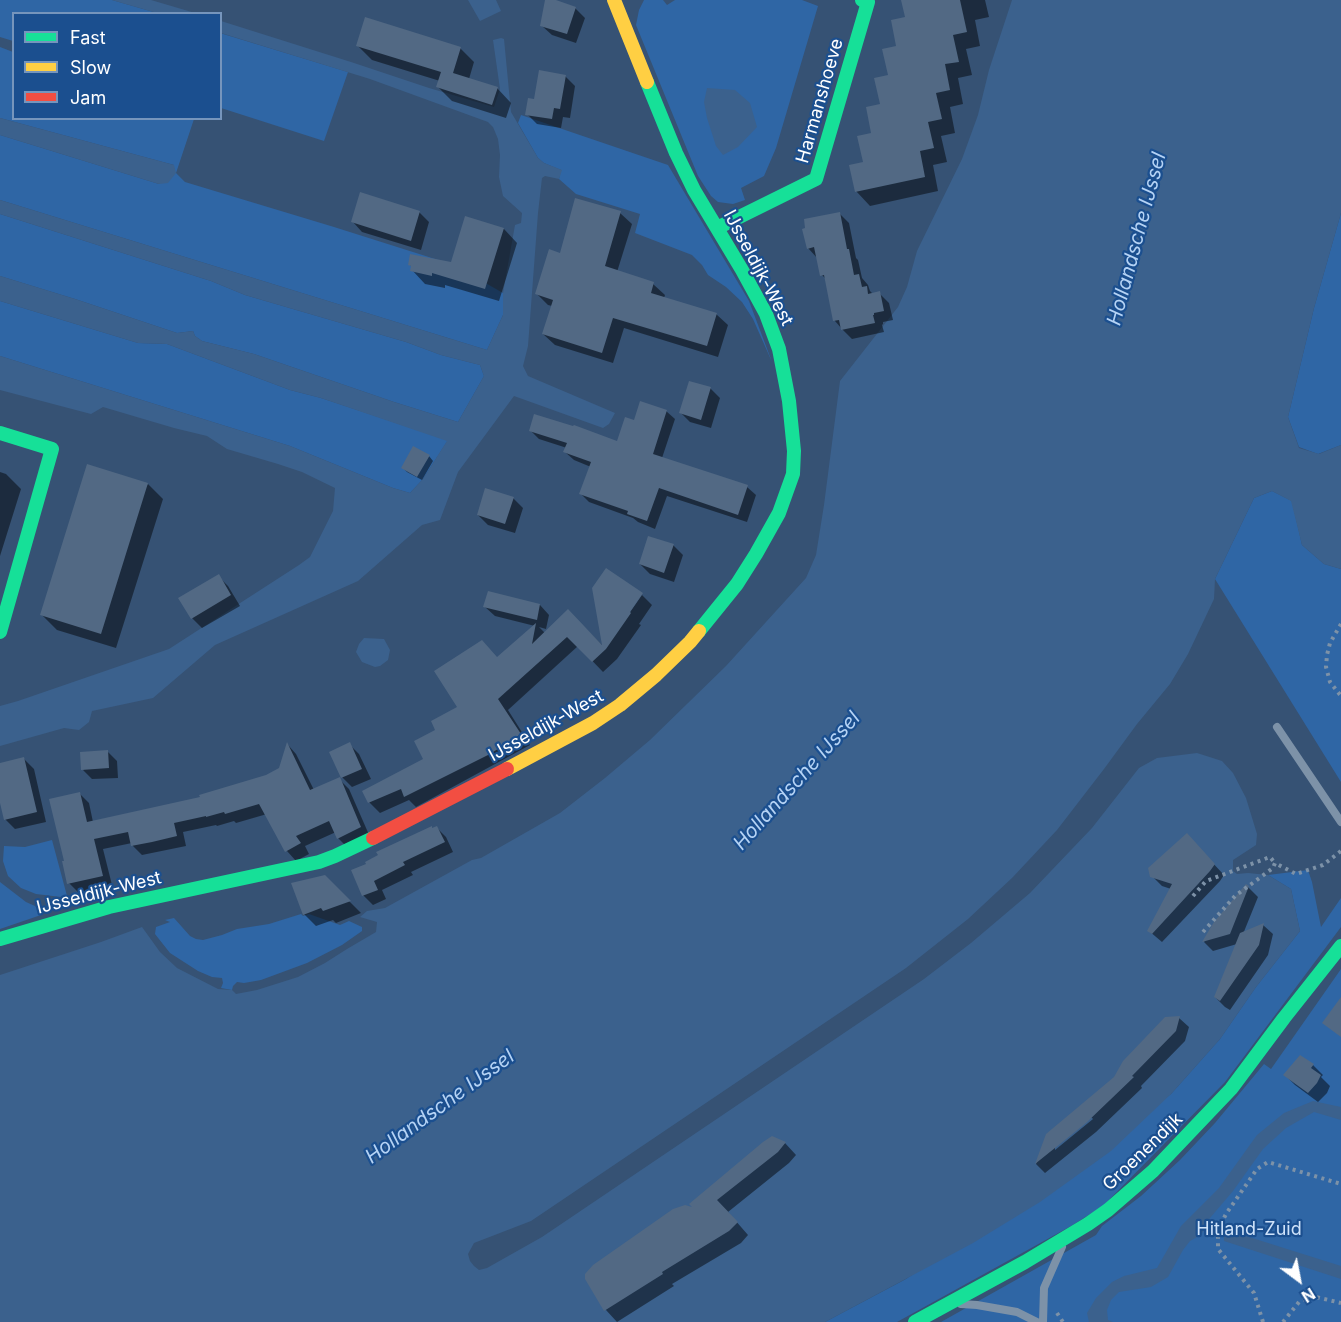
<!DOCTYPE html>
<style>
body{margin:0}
#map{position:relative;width:1341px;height:1322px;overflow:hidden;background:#365274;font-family:Inter,sans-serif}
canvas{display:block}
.legend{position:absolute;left:12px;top:12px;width:210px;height:108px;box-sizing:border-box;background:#1b4f8f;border:2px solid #7695bc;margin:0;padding:8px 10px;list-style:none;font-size:18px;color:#fff}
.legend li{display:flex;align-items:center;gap:12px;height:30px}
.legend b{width:30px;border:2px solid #7695bc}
.north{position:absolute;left:1269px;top:1250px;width:60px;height:60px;-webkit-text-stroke:4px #1b4f8f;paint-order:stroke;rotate:148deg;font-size:16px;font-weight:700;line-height:24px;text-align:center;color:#fff}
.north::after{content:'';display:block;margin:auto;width:21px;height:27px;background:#fff;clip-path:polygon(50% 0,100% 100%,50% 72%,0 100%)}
</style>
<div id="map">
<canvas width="1341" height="1322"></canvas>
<ul class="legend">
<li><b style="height:8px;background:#16e098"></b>Fast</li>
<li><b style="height:8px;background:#ffcf43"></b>Slow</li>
<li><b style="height:8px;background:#f24e42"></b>Jam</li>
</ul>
<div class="north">N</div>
</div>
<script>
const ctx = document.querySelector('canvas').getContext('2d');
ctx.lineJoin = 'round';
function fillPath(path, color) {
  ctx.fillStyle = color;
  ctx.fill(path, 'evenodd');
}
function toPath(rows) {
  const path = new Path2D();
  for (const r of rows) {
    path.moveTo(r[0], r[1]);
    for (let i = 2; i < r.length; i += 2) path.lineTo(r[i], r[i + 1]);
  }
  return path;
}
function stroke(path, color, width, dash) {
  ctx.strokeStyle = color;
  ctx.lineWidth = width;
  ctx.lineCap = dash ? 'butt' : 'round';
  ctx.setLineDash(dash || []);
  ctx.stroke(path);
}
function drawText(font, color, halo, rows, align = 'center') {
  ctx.font = font + ' Inter,sans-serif';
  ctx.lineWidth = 4.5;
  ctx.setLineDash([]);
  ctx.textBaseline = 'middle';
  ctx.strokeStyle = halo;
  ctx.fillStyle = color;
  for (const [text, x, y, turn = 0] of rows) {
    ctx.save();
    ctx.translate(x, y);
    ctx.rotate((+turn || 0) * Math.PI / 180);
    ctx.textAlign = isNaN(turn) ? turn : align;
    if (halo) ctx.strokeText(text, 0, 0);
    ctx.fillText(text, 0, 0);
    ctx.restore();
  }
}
fillPath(toPath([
 [0,0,112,0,157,13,14,14,13,41,0,37],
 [644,0,663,0,667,5,675,0,802,0,818,6,776,148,764,176,741,188,745,200,733,204,718,202,711,196,698,176,636,25,639,10],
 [220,33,348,72,324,141,221,108],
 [0,47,13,52,14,118,194,119,176,173,185,182,334,227,454,265,503,293,503,315,487,350,0,200,0,135,159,184,174,165,0,118],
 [521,115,668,165,749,301,772,362,753,319,742,302,726,287,708,275,702,265,692,255,635,233,640,214,576,194,559,179,561,170,544,163,538,158,518,123],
 [1341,213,1341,445,1318,454,1299,447,1288,417,1314,308],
 [0,214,211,281,245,295,406,342,441,355,480,365,484,376,458,422,394,402,254,354,202,341,195,336,193,331,177,333,75,299,0,276],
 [0,301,138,343,167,344,290,390,321,398,448,440,423,479,410,493,393,488,290,446,0,356],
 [1272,491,1292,501,1302,545,1324,564,1341,569,1341,782,1215,579,1254,498],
 [52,840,70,907,66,908,61,897,36,894,21,888,8,876,3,861,4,846,25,847],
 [1308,870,1312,882,1321,927,1341,898,1341,927,1225,1082,1103,1206,1071,1226,897,1322,825,1322,906,1279,1171,1094,1220,1039,1256,987,1300,931,1291,889,1268,875],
 [0,882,26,902,35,906,42,912,41,915,0,929],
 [301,914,303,916,309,914,340,925,349,921,362,927,362,931,342,945,307,963,261,980,244,983,237,982,233,986,232,990,221,988,223,983,222,978,212,977,198,971,170,953,155,934,156,927,170,922,165,920,174,918,190,936,196,939,203,940,222,935,237,929,269,924],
 [1341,969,1341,1322,941,1322,1096,1235,1102,1226,1141,1196,1180,1160,1215,1123,1264,1064,1271,1069]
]), '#2f66a5');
fillPath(toPath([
 [112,0,151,0,195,13,157,13],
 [468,0,496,0,501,11,480,21],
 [1012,0,1341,0,1341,213,1314,308,1288,417,1299,448,1319,454,1341,445,1341,569,1324,564,1302,545,1291,501,1272,491,1254,498,1215,579,1214,599,1188,654,1170,684,1137,724,1104,769,1057,830,1012,878,968,919,906,968,531,1221,474,1243,468,1254,470,1261,474,1266,479,1270,487,1268,542,1237,924,979,971,943,1030,893,1092,828,1139,768,1157,758,1197,753,1222,761,1233,773,1246,798,1257,834,1256,845,1233,860,1233,871,1237,874,1248,873,1268,875,1291,889,1300,931,1256,987,1220,1039,1171,1094,1111,1151,1040,1202,973,1243,825,1322,0,1322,0,975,101,942,142,927,160,952,177,968,218,989,232,990,236,994,257,990,298,977,325,963,347,949,376,932,377,922,360,917,367,911,385,908,472,860,481,858,560,813,605,778,650,740,726,666,806,578,816,555,824,505,840,381,898,307,907,287,917,251,962,159,978,115,989,70],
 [221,21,351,62,429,88,494,107,500,89,493,40,501,38,504,39,511,112,538,158,544,163,562,170,559,179,545,176,542,178,538,213,528,346,523,366,528,376,615,413,609,424,603,428,514,396,458,472,440,520,422,525,358,581,215,645,153,698,92,711,89,722,79,730,64,728,0,746,0,706,18,701,169,649,299,565,310,557,333,511,335,488,302,472,278,464,227,449,207,436,174,428,103,407,91,414,0,390,0,356,290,446,393,488,410,493,423,479,447,441,321,398,290,390,167,344,138,343,0,301,0,276,75,299,177,333,193,331,195,336,202,341,254,354,394,402,458,422,484,376,480,365,441,355,406,342,245,295,211,281,0,214,0,200,487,350,503,315,503,293,515,225,521,223,522,213,503,196,499,177,500,155,498,139,493,127,488,122,370,79,221,33],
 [707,88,735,90,750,103,757,127,738,147,723,155,716,146,707,118,704,102],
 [0,118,174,165,176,173,168,183,159,184,0,135],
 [364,638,384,639,390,650,388,660,380,666,375,667,362,662,356,652,359,644],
 [1313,1101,1341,1107,1341,1120,1314,1112,1286,1128,1263,1149,1233,1191,1210,1218,1201,1235,1190,1241,1183,1250,1168,1277,1151,1287,1119,1292,1111,1300,1107,1310,1108,1320,1113,1322,1089,1322,1087,1313,1096,1298,1112,1282,1124,1276,1157,1268,1181,1226,1219,1188,1257,1135,1284,1113],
 [1230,1231,1341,1266,1341,1279,1224,1241,1224,1234]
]), '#3b618d');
fillPath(toPath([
 [546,0,551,0,575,8,585,18,576,43,552,35,542,26],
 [903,0,985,0,989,17,975,20,980,46,966,49,972,75,958,78,963,104,950,107,955,133,941,136,947,162,933,165,938,191,870,206,856,191,906,18],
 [358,46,460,48,474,62,469,79,497,88,511,103,506,118,452,101,438,87,440,81,372,60],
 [565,76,575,86,570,118,563,117,561,128,537,124,527,114,535,101],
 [419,212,429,222,421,250,362,232,353,222],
 [620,213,632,224,617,272,653,284,665,295,664,298,716,314,728,325,718,357,624,328,613,363,555,345,543,334,552,306,548,305,537,294,561,254],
 [839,213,849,223,856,258,858,260,862,278,868,285,870,291,873,294,879,293,889,303,893,320,883,322,883,324,882,325,884,332,852,339,842,329,835,321,826,279,822,275,818,259,808,248],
 [466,218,504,229,517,243,499,301,445,285,445,288,425,284,412,270,413,268,409,264,452,263],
 [710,388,720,398,711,428,690,422,681,413],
 [666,411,675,419,662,458,747,487,756,495,747,522,667,496,655,529,638,522,633,518,589,502,581,494,591,467,574,460,565,452,567,448,539,439,530,430,618,443,635,422],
 [429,456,433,461,422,480,407,472,403,468],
 [0,472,6,474,21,489,0,556],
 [148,484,163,499,116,648,57,630,42,615],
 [513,498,523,508,515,533,488,525,478,515],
 [673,545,683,555,674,582,650,574,640,564],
 [218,576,228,586,240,606,202,628,192,618],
 [642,595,652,605,639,624,641,625,617,659,603,672,578,646,508,710,530,745,416,807,409,800,380,813,369,802,425,760,437,730,460,708,498,659,535,626,495,616,485,607,540,605,549,615,546,629,539,627,545,633,568,611,605,648],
 [349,744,359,754,371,779,352,787,342,777],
 [288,745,296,754,314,790,339,779,349,789,370,837,348,848,338,838,336,832,305,846,309,854,296,861,287,851,267,814,236,823,234,821,217,826,216,825,183,832,186,846,142,855,133,846,132,843,103,849,112,885,79,893,69,883,79,793,89,803,93,822,202,799,266,776,280,770],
 [107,751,117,761,118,778,92,779,83,770],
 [24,759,34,769,46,822,15,829,5,819,0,794,0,764],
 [436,827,446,837,453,852,411,872,413,875,382,890,386,899,373,905,363,895,368,865,380,856],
 [1196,845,1224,875,1220,881,1162,942,1149,931,1171,889,1162,886,1152,876],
 [325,877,361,913,336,923,333,920,316,926,304,914],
 [1248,887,1258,897,1243,934,1263,925,1273,934,1268,955,1230,1010,1225,1007,1215,997,1237,944,1213,951,1204,942,1215,923],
 [1179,1018,1189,1027,1185,1041,1141,1086,1142,1088,1096,1132,1045,1173,1036,1164,1048,1135,1115,1078],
 [1091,1117,1093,1119,1055,1150,1055,1146],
 [1313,1065,1323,1075,1321,1077,1330,1086,1327,1093,1318,1102,1295,1085,1285,1075],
 [785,1143,796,1155,789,1163,728,1212,748,1235,741,1243,672,1284,674,1286,617,1322,606,1310,586,1279,696,1210]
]), '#0007');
fillPath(toPath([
 [545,0,556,0,576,7,567,34,540,26],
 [901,0,960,0,967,32,953,35,959,62,945,64,950,90,936,93,942,119,928,122,934,148,920,151,925,177,855,192,849,165,863,162,857,136,871,133,866,107,880,104,874,78,888,75,882,49,896,46,891,20,905,17],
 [365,17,461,47,453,73,498,87,492,105,436,87,441,72,356,46],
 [539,70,566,75,560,109,554,108,552,119,525,115,528,98,534,99],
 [360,192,420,211,411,241,351,222],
 [575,198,621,211,605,266,654,282,651,293,717,313,707,346,613,318,602,353,542,334,553,300,535,294,549,249,560,253],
 [840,212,847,249,849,249,854,275,859,274,862,287,867,286,868,294,880,291,884,311,874,313,874,315,873,315,875,323,841,330,839,320,833,321,824,275,820,276,814,247,807,249,802,229,805,228,804,219],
 [465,216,504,228,485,289,432,273,432,276,410,271,411,266,408,265,410,254,451,262],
 [689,381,711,387,701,420,679,413],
 [640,401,667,410,653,454,748,485,738,515,659,488,647,521,627,514,628,511,579,494,591,462,563,452,567,443,529,431,534,414,573,426,574,425,617,441,625,417,634,420],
 [413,446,430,455,417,477,401,468],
 [87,464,148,483,101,634,40,615],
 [485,488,514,497,505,524,477,515],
 [648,536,674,544,664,573,639,564],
 [606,568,643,593,630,612,631,613,606,649,592,662,567,637,498,699,521,734,490,754,404,797,401,789,368,803,362,791,423,759,414,741,435,730,431,721,457,707,434,671,482,640,497,657,536,623,532,644,568,609,602,645,592,588],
 [219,574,231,595,191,619,178,598],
 [488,591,540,604,537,620,483,607],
 [287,742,310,790,340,777,361,827,337,839,329,821,296,836,301,843,285,852,259,804,225,814,224,812,206,817,206,816,174,823,177,836,152,842,131,846,128,832,94,839,103,876,67,884,62,861,64,861,49,799,80,792,87,822,200,797,199,795,266,775,279,768],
 [350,742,362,769,341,778,329,752],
 [108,750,109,768,81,770,80,752],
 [24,757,37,812,4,820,0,803,0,763],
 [432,826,432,828,437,826,445,842,403,862,405,865,374,881,378,890,362,896,351,870,366,864,365,862,378,855,376,852],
 [1187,833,1215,864,1210,871,1152,934,1147,931,1172,884,1150,877,1148,868],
 [325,875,351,901,323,911,321,908,303,915,291,883],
 [1246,884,1249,886,1230,934,1202,942,1214,922],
 [1264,923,1259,945,1220,1001,1214,997,1240,933],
 [1341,997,1341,1037,1322,1023],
 [1180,1016,1176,1031,1132,1076,1134,1077,1086,1123,1035,1164,1046,1134,1114,1077,1123,1061,1165,1017],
 [1300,1055,1314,1064,1311,1068,1321,1075,1317,1083,1308,1093,1283,1075],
 [772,1136,786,1142,778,1152,717,1200,738,1222,729,1231,662,1272,663,1274,604,1311,585,1279,585,1274,593,1265,673,1209,685,1205,692,1207,689,1204,763,1142]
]), '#526984');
stroke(toPath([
 [1341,624,1330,643,1327,655,1326,667,1330,682,1341,696],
 [1193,896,1206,881,1270,857,1275,863],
 [1203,932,1235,896,1273,868,1275,863,1296,874,1323,865,1341,851],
 [1057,1313,1063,1322],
 [1263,1322,1254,1293,1218,1249,1218,1230,1226,1214,1257,1169,1268,1162,1341,1184],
 [1283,1322,1299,1302,1312,1296,1341,1303]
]), '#7d92a8', 4, [3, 4.5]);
stroke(toPath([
 [1277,727,1341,822],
 [961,1304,977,1305,1017,1312,1037,1322],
 [1043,1322,1044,1288,1062,1247]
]), '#7d92a8', 8);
stroke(toPath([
 [647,82,676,153,694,190,742,270,766,314,779,349,789,401,794,451,793,474,779,513,756,554,737,584,699,631],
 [717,228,816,179,868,2,862,0],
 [0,433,52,449,0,632],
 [0,939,109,907,319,862,335,856,373,838],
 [915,1322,1025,1262,1088,1224,1108,1210,1153,1171,1231,1089,1284,1018,1341,946]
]), '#16e098', 14);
stroke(toPath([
 [614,0,647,82],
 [507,769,593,723,620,705,656,675,690,642,699,631]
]), '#ffcf43', 14);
stroke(toPath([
 [373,838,507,769]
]), '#f24e42', 14);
drawText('18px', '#fff', '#1b4f8f', [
 ["Harmanshoeve",820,101,-74],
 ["IJsseldijk-West",758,268,62],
 ["IJsseldijk-West",546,726,-29],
 ["IJsseldijk-West",99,893,-14],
 ["Groenendijk",1143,1152,-44]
]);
drawText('18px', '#cfe3fa', '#1b4f8f', [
 ["Hitland-Zuid",1249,1230]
]);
drawText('italic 20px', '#b5d3f5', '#1b4f8f', [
 ["Hollandsche IJssel",1137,239,-75],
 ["Hollandsche IJssel",797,781,-48],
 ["Hollandsche IJssel",440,1107,-36]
]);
</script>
